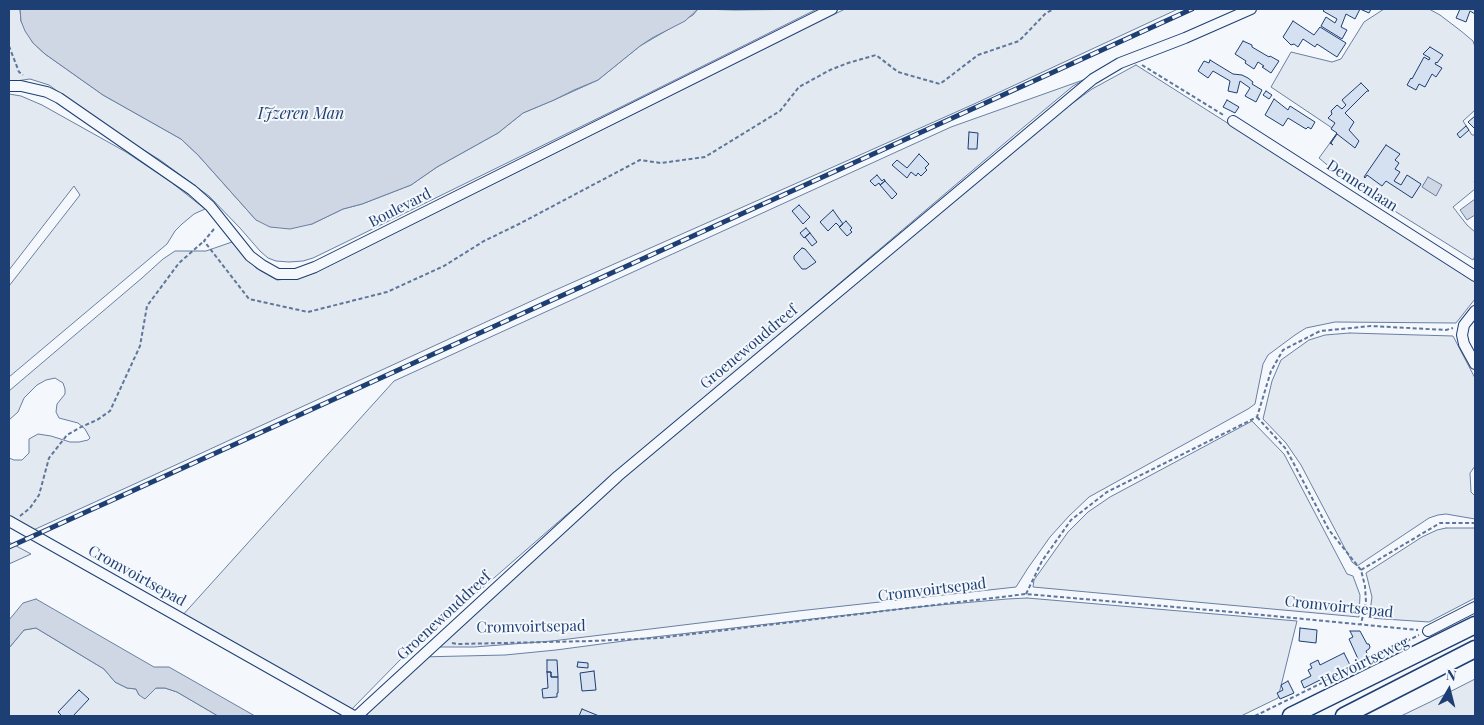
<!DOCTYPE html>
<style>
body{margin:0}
#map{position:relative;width:1484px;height:725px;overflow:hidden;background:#f4f7fb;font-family:"Playfair Display",serif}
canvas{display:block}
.frame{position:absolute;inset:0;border:10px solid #1d3f73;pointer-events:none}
.north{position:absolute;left:1424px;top:665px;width:50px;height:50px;-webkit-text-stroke:4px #f4f7fb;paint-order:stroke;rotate:8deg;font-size:14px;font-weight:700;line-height:20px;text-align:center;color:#1d3f73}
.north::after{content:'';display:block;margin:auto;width:18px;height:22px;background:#1d3f73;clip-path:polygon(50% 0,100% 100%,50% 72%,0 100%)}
</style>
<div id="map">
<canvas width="1484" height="725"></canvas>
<div class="frame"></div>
<div class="north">N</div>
</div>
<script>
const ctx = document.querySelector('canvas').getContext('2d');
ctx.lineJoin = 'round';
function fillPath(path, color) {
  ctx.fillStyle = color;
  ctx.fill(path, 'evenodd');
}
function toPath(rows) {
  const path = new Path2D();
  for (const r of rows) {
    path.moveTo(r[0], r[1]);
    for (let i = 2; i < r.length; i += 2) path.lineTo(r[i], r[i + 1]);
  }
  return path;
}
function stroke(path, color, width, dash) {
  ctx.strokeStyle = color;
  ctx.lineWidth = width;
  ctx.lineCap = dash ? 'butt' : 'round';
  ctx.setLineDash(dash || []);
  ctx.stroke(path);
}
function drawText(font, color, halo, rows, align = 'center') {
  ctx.font = font + ' "Playfair Display",serif';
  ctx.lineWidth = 4;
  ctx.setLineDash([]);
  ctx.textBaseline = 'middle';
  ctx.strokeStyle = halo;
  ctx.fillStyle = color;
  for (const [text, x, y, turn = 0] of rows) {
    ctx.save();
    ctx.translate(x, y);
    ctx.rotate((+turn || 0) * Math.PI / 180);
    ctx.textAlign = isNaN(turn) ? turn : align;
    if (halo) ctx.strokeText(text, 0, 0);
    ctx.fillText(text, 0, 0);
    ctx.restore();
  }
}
const green = toPath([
 [9,9,20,9,21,21,33,43,45,54,103,95,181,139,198,155,256,220,312,224,343,209,362,204,411,185,437,167,498,133,523,113,554,100,598,80,640,46,693,15,698,9,735,10,817,9,623,106,348,241,313,258,303,261,289,262,276,261,268,258,260,251,240,228,209,196,160,160,106,127,49,85,30,79,9,82,9,9],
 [845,9,1178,9,974,104,833,167,551,292,130,486,29,532,17,525,9,527,9,458,14,460,22,460,29,453,29,439,38,434,51,436,70,442,79,442,88,440,90,438,85,429,78,423,59,418,56,412,57,404,65,394,65,389,63,383,55,378,46,380,37,385,24,398,18,412,9,420,9,391,142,278,163,259,175,251,206,251,232,242,256,268,277,280,297,278,314,273,845,9],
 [1384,9,1429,9,1440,15,1461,31,1473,41,1475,47,1475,110,1463,121,1472,135,1475,135,1475,180,1474,181,1475,183,1475,189,1453,207,1467,225,1475,232,1475,256,1473,260,1345,180,1319,158,1338,132,1271,87,1291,52,1332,62,1341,59,1364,22,1384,9],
 [1136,65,1475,280,1475,299,1456,323,1335,322,1306,328,1295,335,1268,355,1263,364,1255,404,1248,409,1089,497,1069,516,1050,537,1028,568,1016,587,798,611,552,641,474,647,432,647,565,527,1048,121,1092,89,1136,65],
 [1086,79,1073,86,1019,131,565,516,400,660,349,712,181,617,394,381,951,127,1086,79],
 [9,94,21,96,42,105,126,152,171,182,205,209,194,214,182,224,175,231,167,244,9,377,9,286,80,195,74,186,9,270,9,94],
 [1350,333,1453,336,1475,378,1475,466,1470,473,1471,492,1475,496,1475,519,1446,514,1438,515,1429,518,1357,566,1352,562,1301,465,1286,443,1263,419,1272,381,1281,360,1309,340,1325,335,1350,333],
 [1252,421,1284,454,1347,574,1353,576,1360,595,1359,617,1033,587,1034,580,1068,532,1088,512,1110,497,1252,421],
 [1446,528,1475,528,1475,598,1429,622,1369,618,1372,597,1366,573,1422,537,1437,530,1446,528],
 [9,542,31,554,9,564,9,542],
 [1027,598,1297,621,1278,698,1241,716,366,716,377,701,419,657,505,655,556,650,654,637,917,607,1007,599,1027,598],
 [36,628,104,669,115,682,127,688,136,689,139,695,156,688,165,688,177,692,218,716,9,716,9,648,24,630,36,628],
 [1475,679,1475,716,1401,716,1430,702,1475,679]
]);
fillPath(green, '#e3e9f0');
stroke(green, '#687fa3', 1);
const water = toPath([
 [20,9,698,9,685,21,652,38,640,46,598,80,574,90,554,100,523,113,498,133,437,167,411,185,362,204,343,209,312,224,290,229,270,227,256,220,198,155,181,139,103,95,45,54,33,43,25,31,21,21,20,9],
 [1428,177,1442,185,1436,196,1422,187,1428,177],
 [1475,199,1475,215,1467,220,1460,210,1475,199],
 [36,599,154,667,169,667,255,716,218,716,177,692,165,688,156,688,145,699,139,695,136,689,127,688,115,682,104,669,36,628,24,630,9,648,9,620,23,603,36,599]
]);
fillPath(water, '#cfd7e4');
stroke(water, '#687fa3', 1);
const building = toPath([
 [1325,9,1371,9,1369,13,1360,9,1355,19,1346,14,1341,27,1347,30,1342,39,1321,26,1326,17,1335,23,1337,19,1323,11,1325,9],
 [1460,9,1475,9,1475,14,1470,11,1466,22,1456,18,1460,9],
 [1293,21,1314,35,1320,27,1346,43,1337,57,1317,44,1315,47,1303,39,1298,47,1294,44,1291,45,1283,37,1293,21],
 [1243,41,1252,45,1252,47,1269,57,1270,56,1279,61,1271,73,1262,67,1264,66,1258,62,1254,69,1245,63,1246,61,1235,54,1243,41],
 [1430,47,1443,55,1437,63,1436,62,1435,64,1442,68,1436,77,1432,74,1425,87,1419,84,1416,90,1407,85,1411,78,1412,79,1424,57,1429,60,1430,58,1423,54,1430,47],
 [1210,60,1233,74,1242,75,1248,78,1253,82,1252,84,1262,90,1256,102,1245,96,1250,88,1240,81,1237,93,1228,91,1230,81,1213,71,1208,78,1198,71,1204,61,1209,63,1210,60],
 [1361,83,1369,91,1367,91,1345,113,1354,122,1349,130,1359,141,1355,148,1337,134,1331,143,1333,145,1330,143,1337,133,1331,129,1335,123,1328,118,1332,114,1331,111,1337,105,1342,109,1346,105,1342,100,1361,83],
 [1266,91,1272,95,1269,99,1263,95,1266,91],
 [1274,99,1288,110,1290,106,1315,122,1311,129,1308,127,1306,129,1288,118,1283,126,1265,115,1274,99],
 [1227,100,1239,107,1235,113,1223,107,1227,100],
 [1475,116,1475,129,1468,122,1475,116],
 [1466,126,1469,130,1460,138,1457,134,1466,126],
 [969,132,978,133,977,149,968,149,969,132],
 [1386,145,1400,154,1395,160,1399,163,1395,169,1400,172,1394,181,1401,185,1407,175,1421,184,1412,198,1386,181,1382,186,1367,175,1365,178,1364,177,1386,145],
 [919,154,929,164,925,168,927,170,921,176,918,173,916,176,911,172,907,178,892,165,897,160,907,168,919,154],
 [877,175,882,181,884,179,885,181,880,185,879,183,875,186,870,181,877,175],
 [885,181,897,194,892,199,880,185,885,181],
 [799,205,810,217,803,224,792,211,799,205],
 [833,210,843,224,840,227,836,223,828,231,820,222,833,210],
 [846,221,852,228,850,230,852,232,847,236,839,227,846,221],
 [806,228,810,233,804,238,800,233,806,228],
 [810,233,817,242,812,246,805,237,810,233],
 [802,248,805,249,816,262,806,269,802,269,794,259,794,256,802,248],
 [1300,628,1317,630,1316,643,1299,641,1300,628],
 [1350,631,1360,631,1367,644,1369,644,1370,647,1369,649,1366,651,1368,656,1359,661,1349,639,1353,637,1350,631],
 [1344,653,1350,665,1304,688,1301,681,1311,676,1308,670,1312,668,1310,664,1318,660,1320,665,1344,653],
 [547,660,557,660,558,677,551,677,551,672,547,672,547,660],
 [578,662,588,663,588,668,577,667,578,662],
 [594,671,596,690,582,691,580,673,594,671],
 [547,672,551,672,551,677,558,677,558,693,557,693,557,697,543,698,542,689,548,688,547,672],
 [1288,681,1294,693,1280,699,1277,693,1283,690,1281,685,1288,681],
 [79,690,89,699,73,716,62,716,58,712,79,690],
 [582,709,599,716,579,716,582,709]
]);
fillPath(building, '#d5e0f0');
stroke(building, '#1d3f73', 1);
const street = toPath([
 [9,86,21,86,47,92,59,98,192,190,210,206,250,256,262,265,278,274,296,274,315,267,832,9],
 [1233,121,1475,276],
 [1475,311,1464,325,1462,335,1464,344,1475,364],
 [9,521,354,716],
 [1428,631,1475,607],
 [357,716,618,476,1093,79,1120,63,1185,38,1251,9]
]);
const primary = toPath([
 [1291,716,1475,625],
 [1344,716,1475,649]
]);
stroke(street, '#1d3f73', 12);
stroke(primary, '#1d3f73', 19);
stroke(toPath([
 [9,46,19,72,23,75],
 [1142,65,1225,116],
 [214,229,204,241,249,299,308,312,387,292,444,266,484,241,519,224,640,160,661,163,705,157,780,111,799,87,830,70,848,63,876,55,898,72,940,84,978,55,1019,41,1046,13,1054,9],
 [1257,417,1286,449,1329,530,1361,570,1365,586,1366,602,1361,624],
 [20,516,30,508,39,495,49,458,67,435,81,427,97,420,110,411,140,346,147,306,179,263,204,241],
 [1361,570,1440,523,1475,523],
 [1026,594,1042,561,1071,520,1107,492,1257,417,1271,371,1283,350,1320,331,1371,326,1446,330,1453,328],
 [452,643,458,644,592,641,659,638,1026,594,1232,612,1418,630],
 [1255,716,1419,635]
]), '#5e769c', 2, [4, 2.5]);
stroke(street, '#f4f7fb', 10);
stroke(primary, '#f4f7fb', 16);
const rail = toPath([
 [9,547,1192,9]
]);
stroke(rail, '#1d3f73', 5);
stroke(rail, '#f4f7fb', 3, [9]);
drawText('15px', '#1d3f73', '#f4f7fb', [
 ["Dennenlaan",1362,186,33],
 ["Boulevard",400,208,-27],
 ["Groenewouddreef",749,347,-40],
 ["Cromvoirtsepad",137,576,29],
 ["Cromvoirtsepad",932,590,-7],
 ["Cromvoirtsepad",1339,607,6],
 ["Groenewouddreef",444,616,-43],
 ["Cromvoirtsepad",531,627,-1],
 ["Helvoirtseweg",1365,662,-26]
]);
drawText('italic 16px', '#1d3f73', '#f4f7fb', [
 ["IJzeren Man",301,114]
]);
</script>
